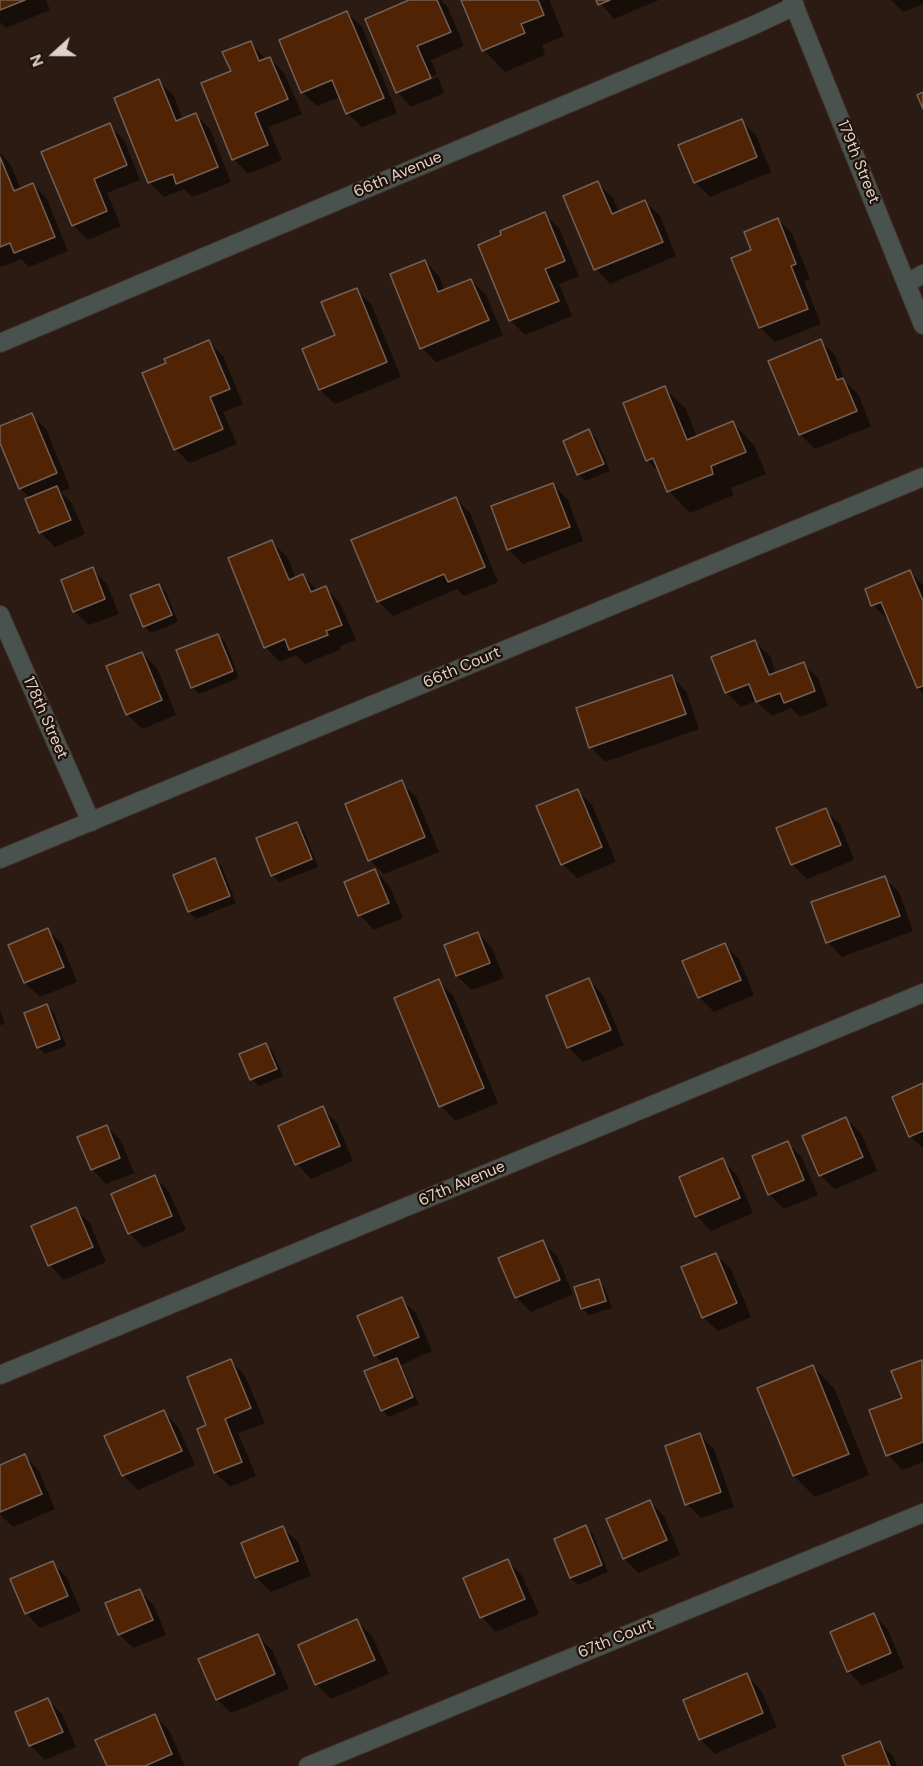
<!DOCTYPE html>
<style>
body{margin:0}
#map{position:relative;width:923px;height:1766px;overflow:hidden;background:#2b1b12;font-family:"DM Sans",sans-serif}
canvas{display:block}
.north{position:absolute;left:24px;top:24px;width:60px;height:60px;-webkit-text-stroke:4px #211209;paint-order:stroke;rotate:249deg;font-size:16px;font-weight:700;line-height:24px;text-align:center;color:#ddd2cc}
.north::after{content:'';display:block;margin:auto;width:21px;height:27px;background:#ddd2cc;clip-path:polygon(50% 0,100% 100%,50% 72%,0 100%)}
</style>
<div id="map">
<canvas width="923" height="1766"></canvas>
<div class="north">N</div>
</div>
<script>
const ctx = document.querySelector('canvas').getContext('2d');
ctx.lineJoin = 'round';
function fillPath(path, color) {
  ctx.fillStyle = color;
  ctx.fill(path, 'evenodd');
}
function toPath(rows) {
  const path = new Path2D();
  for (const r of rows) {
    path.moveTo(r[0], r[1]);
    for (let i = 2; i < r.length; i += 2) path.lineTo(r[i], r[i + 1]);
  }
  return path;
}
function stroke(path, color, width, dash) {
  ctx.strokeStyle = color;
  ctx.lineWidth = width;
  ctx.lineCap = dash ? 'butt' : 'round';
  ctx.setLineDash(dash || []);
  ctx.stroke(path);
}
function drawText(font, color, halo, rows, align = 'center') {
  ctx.font = font + ' "DM Sans",sans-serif';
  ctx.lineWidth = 4.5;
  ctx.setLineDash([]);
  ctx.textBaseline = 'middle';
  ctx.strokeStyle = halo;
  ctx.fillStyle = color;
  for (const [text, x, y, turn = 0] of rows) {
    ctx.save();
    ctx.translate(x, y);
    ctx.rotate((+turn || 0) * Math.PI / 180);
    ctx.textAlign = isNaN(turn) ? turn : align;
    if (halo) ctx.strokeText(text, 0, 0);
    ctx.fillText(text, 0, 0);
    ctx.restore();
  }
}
fillPath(toPath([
 [0,0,46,0,50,10,6,28,0,22],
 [413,0,441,0,447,6,464,46,431,60,437,74,402,89,402,92,438,77,444,93,411,107,397,92],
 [463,0,549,0,564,36,542,45,545,55,505,72,484,50],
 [598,0,659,0,614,19],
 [891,0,923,0,923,4,903,12],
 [347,12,362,27,397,113,362,127,347,113,340,97,317,106,302,92],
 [250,42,266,60,270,58,284,73,302,114,268,127,282,160,248,174,234,159,233,72],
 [159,81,174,96,183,120,196,115,210,129,231,182,192,197,184,189,164,197,150,183,116,99],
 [741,121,756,135,771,172,710,197,695,182],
 [109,125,124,140,140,180,107,193,121,226,88,240,73,225],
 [0,153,10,164,21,189,33,184,47,199,68,251,29,267,21,259,1,267,0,266],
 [598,183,613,198,619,212,645,202,660,216,676,256,610,284,596,269],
 [544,214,559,228,579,276,559,284,572,316,525,335,510,320,480,246],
 [778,219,792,234,810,279,804,281,821,324,775,342,761,328,733,259,753,251],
 [425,261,439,276,445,291,471,280,486,295,503,335,436,362,422,348],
 [356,290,371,304,401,377,335,404,320,390,303,350,337,336],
 [820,341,835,355,846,383,858,394,871,426,815,449,800,434,770,362],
 [209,342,223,356,243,404,223,412,237,444,190,463,175,449],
 [664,388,686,409,697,438,733,423,754,445,766,474,731,488,734,495,690,513,669,491,662,475,647,460],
 [31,415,46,429,70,488,61,492,71,502,85,534,55,547,40,532,30,498,20,488,0,439,0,428],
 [589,431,596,438,610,471,585,481,578,474],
 [553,485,568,500,583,541,523,564,508,549],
 [456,499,470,513,498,582,464,596,457,589,393,616,378,601],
 [272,542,287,557,296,578,303,575,317,590,326,588,340,603,356,640,340,646,341,649,305,664,296,655,280,662,265,647],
 [92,569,107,584,119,614,89,625,74,611],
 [910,572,923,585,923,693,918,688,889,618,887,619,873,605],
 [159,585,166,592,178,622,151,633,144,626],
 [218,635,225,642,239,678,199,694,192,687],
 [755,642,770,656,776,674,803,664,818,678,828,706,800,717,791,708,772,716,756,701,741,707,726,692],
 [142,653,157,668,176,715,142,729,127,714],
 [671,676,686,691,699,729,605,762,591,747],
 [401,782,416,797,439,852,384,874,370,860],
 [577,790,592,805,616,862,577,878,562,864],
 [825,810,840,824,854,860,807,879,792,864],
 [297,824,304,831,318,867,279,882,272,875],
 [215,860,222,867,236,903,196,919,189,912,175,876],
 [375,871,389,885,403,918,374,930,360,915,346,883],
 [884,878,899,892,913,931,842,957,828,942],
 [47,930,62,944,77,982,40,997,25,983,10,945],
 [478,933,492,948,504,978,472,990,457,976,446,946],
 [724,945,739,959,754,995,714,1012,699,997],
 [589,980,603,995,624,1045,583,1062,568,1047],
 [438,981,453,995,498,1103,455,1121,441,1106],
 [47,1006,54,1013,66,1046,45,1054,38,1047],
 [0,1010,5,1024,0,1025],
 [266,1045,273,1052,283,1076,259,1086,252,1079,241,1055],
 [923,1085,923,1148,910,1136],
 [322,1108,337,1123,353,1161,311,1179,297,1164,280,1126],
 [846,1119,861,1133,877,1171,835,1189,820,1175],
 [107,1126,121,1141,134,1173,106,1184,92,1169],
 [788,1143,802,1158,818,1195,784,1209,769,1194],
 [722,1160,737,1175,753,1213,711,1231,697,1216,680,1178],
 [155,1177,169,1192,186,1230,144,1248,129,1233],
 [75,1209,90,1223,106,1262,64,1280,50,1265],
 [542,1242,557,1256,573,1294,531,1312,516,1297,500,1259],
 [716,1255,731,1269,751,1317,718,1331,703,1317],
 [598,1281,605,1288,612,1308,589,1315,582,1308],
 [401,1299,416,1313,432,1351,401,1365,419,1404,389,1417,382,1410,385,1365,375,1355],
 [231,1361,245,1376,265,1423,238,1433,256,1476,230,1487,215,1472,208,1426],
 [921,1361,923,1363,923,1462,902,1470,888,1455,904,1398],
 [813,1367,834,1388,869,1475,815,1497,794,1476,759,1389],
 [164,1412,178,1427,195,1465,138,1490,123,1475],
 [700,1435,714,1449,734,1507,701,1518,687,1504],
 [25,1456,39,1471,55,1509,13,1527,0,1514,0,1467],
 [650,1502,664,1516,680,1555,638,1573,624,1558],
 [586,1527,593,1534,608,1572,578,1585,571,1578,556,1540],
 [283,1528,298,1542,311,1576,271,1592,256,1577],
 [508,1561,522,1576,539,1614,496,1632,482,1617,465,1579],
 [53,1563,67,1578,81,1611,40,1628,26,1613],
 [140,1591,154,1606,166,1635,133,1648,119,1634],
 [874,1615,888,1630,904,1668,862,1686,848,1671],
 [357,1621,372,1636,389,1674,331,1699,316,1684],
 [257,1636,272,1650,289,1689,231,1713,217,1699],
 [746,1675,761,1690,777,1727,715,1754,700,1739],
 [47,1700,62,1714,76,1747,45,1760,31,1746,17,1713],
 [154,1716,169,1730,185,1766,108,1766],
 [879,1743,894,1757,897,1766,848,1766]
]), '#0007');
const building = toPath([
 [0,0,25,0,0,10,0,0],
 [409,0,437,0,451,32,417,46,431,78,396,93,365,19,409,0],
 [461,0,538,0,544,15,521,24,525,33,482,51,461,0],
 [596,0,610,0,598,5,596,0],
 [347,11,384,98,346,114,332,80,301,93,279,40,347,11],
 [251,41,259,61,270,57,288,99,255,113,268,145,232,160,201,83,231,71,222,52,251,41],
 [159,79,176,121,196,113,218,167,176,184,173,174,148,183,114,98,159,79],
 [923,92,923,109,917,95,923,92],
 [742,119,757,157,694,183,678,145,742,119],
 [110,123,127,165,94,179,107,211,72,226,41,152,110,123],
 [0,157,14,191,33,183,55,237,14,253,10,243,0,247,0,157],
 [598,181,612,214,645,200,663,242,594,270,563,196,598,181],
 [545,212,565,261,545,269,559,301,509,321,478,245,501,235,500,231,545,212],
 [778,218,796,264,791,266,808,309,759,328,731,258,751,250,744,232,778,218],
 [425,260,438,292,471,279,489,320,420,349,390,274,425,260],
 [357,288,387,362,319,390,302,349,335,335,321,302,357,288],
 [821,339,837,380,843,378,857,411,799,435,768,361,821,339],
 [209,340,230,389,210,397,223,429,174,450,142,373,166,363,164,359,209,340],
 [665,386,687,440,733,421,746,452,711,466,713,474,667,492,653,458,646,461,623,403,665,386],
 [32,413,57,473,19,489,0,443,0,426,32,413],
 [589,429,604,464,577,475,563,441,589,429],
 [553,483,570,527,507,550,491,506,553,483],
 [57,486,71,520,39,533,25,499,57,486],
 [456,497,485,567,448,582,444,574,377,602,351,540,456,497],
 [272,540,289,580,303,574,311,592,326,586,342,625,326,631,328,635,289,650,285,639,264,648,228,558,272,540],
 [93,567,105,599,73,612,61,580,93,567],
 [910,570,923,601,923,686,917,688,881,602,871,606,865,589,910,570],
 [159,584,172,615,143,627,130,595,159,584],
 [218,634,233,671,191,688,176,650,218,634],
 [755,640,769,675,804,662,815,691,784,703,780,693,756,702,749,684,725,693,711,657,755,640],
 [142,652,162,700,126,715,106,666,142,652],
 [672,675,686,714,589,748,576,708,672,675],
 [402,780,425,837,368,861,345,804,402,780],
 [578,789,602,847,561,865,536,806,578,789],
 [826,808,841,845,791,865,776,828,826,808],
 [297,822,312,859,271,876,256,838,297,822],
 [215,858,230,896,188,912,173,875,215,858],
 [375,869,389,903,358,916,344,882,375,869],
 [885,876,900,916,826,943,811,902,885,876],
 [48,928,64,967,24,983,8,945,48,928],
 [478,932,490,963,456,976,444,945,478,932],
 [725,943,741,980,698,998,682,961,725,943],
 [589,978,611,1030,567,1048,546,996,589,978],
 [439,979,484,1088,439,1107,394,998,439,979],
 [47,1004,60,1039,37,1048,24,1013,47,1004],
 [266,1043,277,1069,250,1080,239,1054,266,1043],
 [923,1083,923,1131,909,1137,892,1097,923,1083],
 [323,1106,340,1146,295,1165,278,1126,323,1106],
 [846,1117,863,1157,819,1176,802,1136,846,1117],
 [107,1125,120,1158,91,1170,77,1137,107,1125],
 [788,1141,804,1180,768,1195,752,1156,788,1141],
 [723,1158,740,1198,695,1217,679,1177,723,1158],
 [155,1175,172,1216,128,1234,111,1194,155,1175],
 [76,1207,93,1247,48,1266,31,1226,76,1207],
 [543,1240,560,1280,515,1298,498,1258,543,1240],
 [716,1253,737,1303,702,1318,681,1267,716,1253],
 [599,1279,606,1301,581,1309,574,1287,599,1279],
 [402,1297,419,1337,374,1356,357,1316,402,1297],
 [397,1358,413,1397,381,1411,364,1371,397,1358],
 [231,1359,251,1408,225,1419,242,1462,214,1473,197,1429,206,1425,187,1377,231,1359],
 [922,1360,923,1442,886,1456,869,1410,902,1398,891,1371,922,1360],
 [813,1365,849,1454,793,1476,757,1388,813,1365],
 [164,1410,182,1451,122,1476,104,1436,164,1410],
 [700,1433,721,1492,685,1505,665,1446,700,1433],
 [25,1454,42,1494,0,1512,0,1465,25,1454],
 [650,1500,667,1540,623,1559,606,1519,650,1500],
 [586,1525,602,1565,570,1578,554,1539,586,1525],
 [283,1526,298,1561,255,1578,241,1543,283,1526],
 [508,1559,525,1599,480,1618,463,1578,508,1559],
 [53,1561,68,1596,25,1614,10,1579,53,1561],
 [140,1589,153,1620,118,1635,105,1603,140,1589],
 [874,1613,891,1653,847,1672,830,1632,874,1613],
 [357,1619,375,1660,315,1685,298,1645,357,1619],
 [258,1634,275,1674,216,1700,198,1659,258,1634],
 [747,1673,763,1713,699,1740,683,1700,747,1673],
 [48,1698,63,1732,29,1746,15,1712,48,1698],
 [155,1714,172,1754,145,1766,107,1766,95,1740,155,1714],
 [880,1741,890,1766,846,1766,842,1756,880,1741]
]);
fillPath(building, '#4f2304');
stroke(building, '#736056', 1.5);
const minor = toPath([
 [792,0,923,325],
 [907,283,923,274],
 [0,343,752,26,795,6],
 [0,615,91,822],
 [0,859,923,477],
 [0,1375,923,993],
 [308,1766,923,1513]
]);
stroke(minor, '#44352c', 20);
stroke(minor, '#49524e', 18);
drawText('16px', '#ddd2cc', '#211209', [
 ["179th Street",858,162,68],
 ["66th Avenue",398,175,-23],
 ["66th Court",462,668,-23],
 ["178th Street",45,718,66],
 ["67th Avenue",462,1184,-23],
 ["67th Court",616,1639,-22]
]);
</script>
